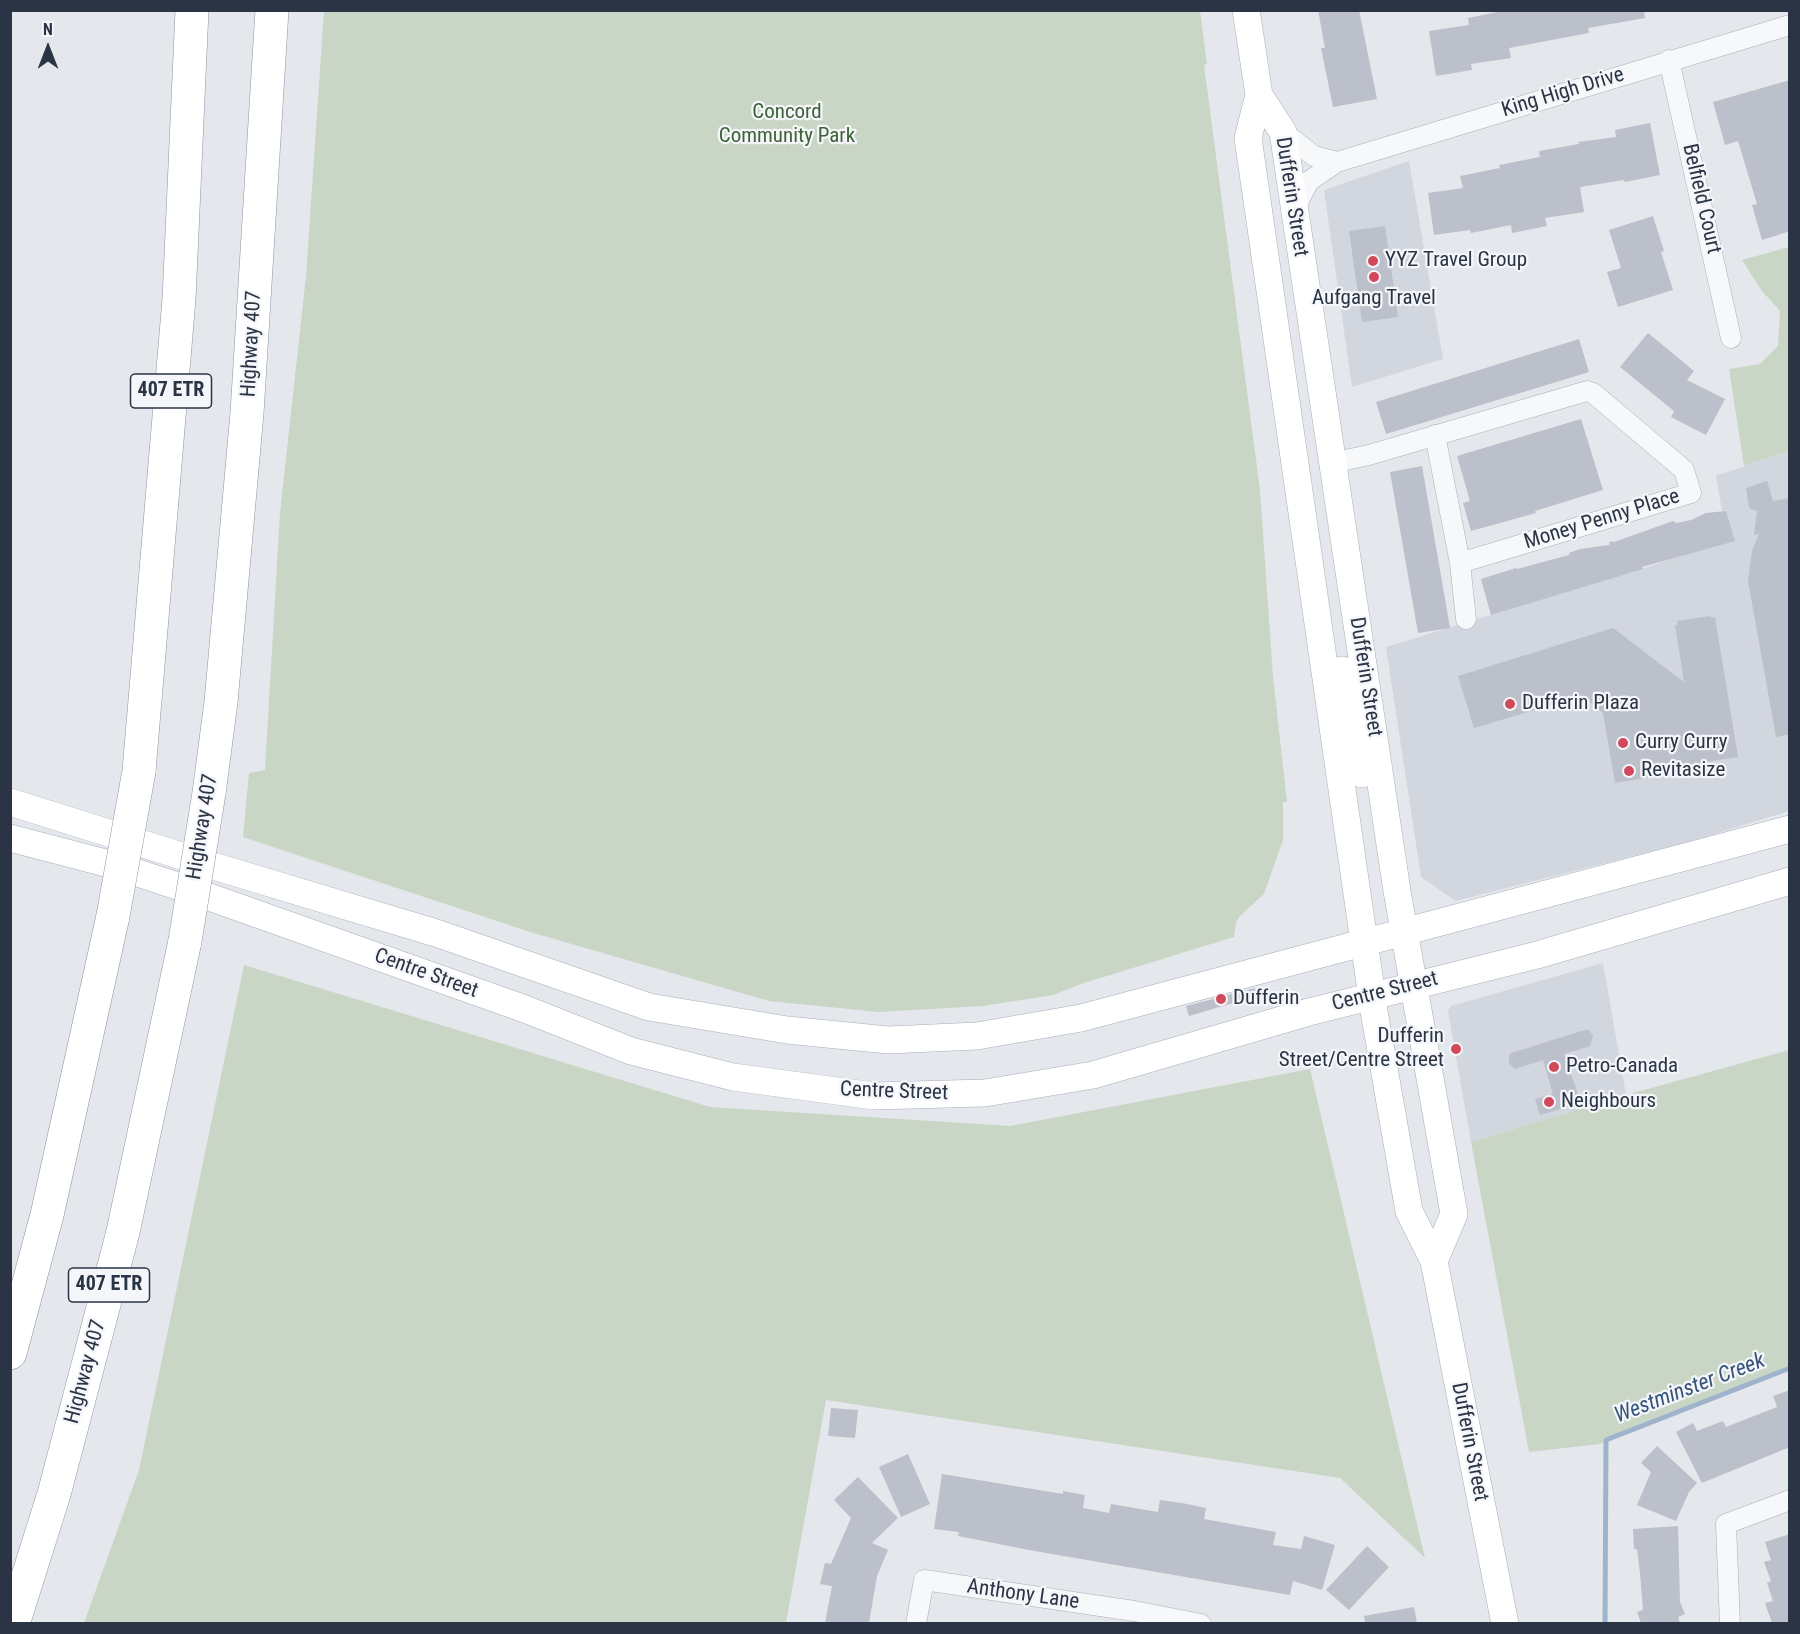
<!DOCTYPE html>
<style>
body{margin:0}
#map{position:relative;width:1800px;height:1634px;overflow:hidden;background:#e4e7ec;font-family:"Roboto Condensed",sans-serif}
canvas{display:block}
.frame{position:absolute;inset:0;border:12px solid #2b3445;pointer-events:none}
.north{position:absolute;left:18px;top:18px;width:60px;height:60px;-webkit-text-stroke:4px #f4f6f9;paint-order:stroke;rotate:0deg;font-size:16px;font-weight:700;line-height:24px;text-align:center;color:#2b3445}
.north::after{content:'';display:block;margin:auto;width:21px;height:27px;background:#2b3445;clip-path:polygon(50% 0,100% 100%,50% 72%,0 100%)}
</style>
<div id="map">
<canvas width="1800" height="1634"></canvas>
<div class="frame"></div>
<div class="north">N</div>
</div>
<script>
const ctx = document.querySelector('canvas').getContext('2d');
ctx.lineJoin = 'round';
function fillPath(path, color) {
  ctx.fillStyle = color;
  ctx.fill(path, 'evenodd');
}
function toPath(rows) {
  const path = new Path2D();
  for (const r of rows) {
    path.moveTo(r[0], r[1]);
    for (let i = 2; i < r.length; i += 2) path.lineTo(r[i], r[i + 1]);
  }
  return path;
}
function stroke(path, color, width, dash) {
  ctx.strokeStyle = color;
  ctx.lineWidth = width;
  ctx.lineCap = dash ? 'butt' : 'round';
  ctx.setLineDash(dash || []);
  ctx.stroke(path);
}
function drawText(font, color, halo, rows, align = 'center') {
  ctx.font = font + ' "Roboto Condensed",sans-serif';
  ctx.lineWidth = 4.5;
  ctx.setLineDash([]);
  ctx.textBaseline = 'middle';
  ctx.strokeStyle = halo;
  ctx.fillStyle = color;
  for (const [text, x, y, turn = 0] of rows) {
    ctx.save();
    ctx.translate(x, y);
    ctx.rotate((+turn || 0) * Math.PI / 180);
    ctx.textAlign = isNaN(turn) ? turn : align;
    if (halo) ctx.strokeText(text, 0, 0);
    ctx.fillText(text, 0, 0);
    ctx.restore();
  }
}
fillPath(toPath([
 [1409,161,1443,359,1352,387,1324,190],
 [1789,451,1789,811,1695,840,1456,901,1421,877,1386,647,1648,567,1727,539,1716,476],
 [1603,963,1626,1095,1471,1142,1448,1011,1451,1006]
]), '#d2d6de');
fillPath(toPath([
 [324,11,1200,11,1207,64,1204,65,1260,490,1273,677,1287,802,1283,802,1283,840,1264,894,1240,916,1236,923,1234,937,1084,983,1053,995,983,1006,879,1012,769,1001,530,932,243,837,249,773,265,770,280,513,306,276],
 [1789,247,1789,451,1744,466,1729,369,1760,364,1778,346,1780,311,1762,291,1742,260],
 [244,965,710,1107,1010,1126,1310,1069,1425,1558,1340,1478,826,1400,786,1623,84,1623,139,1470],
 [1789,1050,1789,1366,1600,1444,1529,1452,1471,1142,1626,1095]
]), '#c9d6c5');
stroke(toPath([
 [1605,1624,1606,1440,1790,1368]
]), '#9fb4cc', 5);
fillPath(toPath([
 [1318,10,1359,10,1377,99,1333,107,1321,48,1325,48],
 [1507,10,1644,10,1645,18,1588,28,1589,33,1509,48,1511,58,1471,64,1472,70,1436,76,1429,31,1469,25,1468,18],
 [1790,80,1790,231,1762,240,1752,205,1757,204,1738,141,1725,145,1713,102],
 [1650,123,1660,175,1625,182,1624,180,1580,187,1584,212,1545,218,1547,226,1512,233,1511,225,1471,233,1470,230,1434,235,1428,193,1463,188,1460,176,1500,168,1499,165,1540,157,1539,151,1579,144,1578,142,1616,137,1615,130],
 [1653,216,1664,251,1661,252,1673,290,1618,307,1607,272,1621,268,1609,230],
 [1385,226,1398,317,1362,322,1349,231],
 [1648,333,1694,371,1687,380,1725,399,1706,435,1671,417,1674,411,1620,367],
 [1579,339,1589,372,1386,434,1376,402],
 [1581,419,1603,490,1535,511,1536,513,1471,531,1463,503,1470,501,1457,456],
 [1422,466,1450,628,1418,633,1390,472],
 [1767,481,1773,501,1790,498,1790,734,1776,737,1748,581,1752,551,1759,534,1754,535,1757,511,1749,508,1746,488],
 [1726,511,1735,541,1642,567,1643,569,1491,615,1481,579,1516,568,1517,569,1569,555,1569,553,1580,549,1609,545,1610,541,1614,542,1673,521,1676,523,1691,520,1706,513],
 [1711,616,1711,618,1715,617,1738,757,1676,767,1677,773,1615,783,1603,713,1582,696,1474,728,1458,676,1613,628,1684,682,1675,625,1678,625,1677,621],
 [1255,988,1257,996,1189,1016,1186,1006],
 [1585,1030,1589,1030,1593,1036,1590,1046,1564,1054,1581,1103,1540,1115,1535,1099,1553,1094,1543,1060,1515,1069,1509,1063,1509,1056,1511,1053],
 [1790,1390,1790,1447,1702,1483,1676,1432,1693,1423,1697,1431,1723,1421,1726,1427,1777,1407,1773,1396],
 [831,1408,858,1410,855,1438,828,1436],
 [1657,1446,1697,1483,1689,1492,1676,1521,1637,1505,1651,1472,1641,1463],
 [908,1454,930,1504,901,1517,879,1467],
 [942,1474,1063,1494,1063,1491,1085,1495,1083,1508,1109,1513,1111,1504,1158,1512,1160,1500,1182,1503,1206,1508,1204,1519,1276,1532,1273,1545,1301,1549,1304,1536,1335,1545,1322,1590,1293,1581,1290,1595,1029,1550,958,1536,959,1532,934,1529],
 [858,1477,898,1518,872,1543,888,1550,877,1576,869,1623,825,1623,832,1586,820,1584,825,1563,831,1564,851,1518,834,1500],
 [1678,1526,1680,1602,1685,1614,1678,1617,1680,1623,1641,1623,1637,1612,1643,1610,1640,1573,1637,1549,1634,1549,1633,1529],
 [1790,1534,1790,1623,1772,1623,1765,1603,1773,1601,1767,1583,1771,1581,1764,1562,1771,1560,1765,1542],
 [1367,1546,1389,1567,1349,1610,1326,1590],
 [1414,1607,1417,1623,1365,1623,1364,1616]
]), '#bbc0ca');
const street = toPath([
 [1669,60,1731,338],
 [1283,132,1314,156,1337,162],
 [1294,210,1309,181,1337,162,1790,25],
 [1435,435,1460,563,1466,619],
 [1332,463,1369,455,1587,391,1593,393,1684,470,1691,493,1460,563],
 [916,1624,924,1580,1134,1611,1201,1624],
 [1730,1624,1726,1524,1790,1500]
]);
const secondary = toPath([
 [1246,10,1259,95,1248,138,1374,1011,1409,1211,1434,1261,1505,1624],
 [1259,95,1283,132,1397,891,1454,1214,1434,1261],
 [1342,670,1362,774],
 [10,802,220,868,436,933,649,1007,787,1030,888,1040,977,1036,1081,1018,1790,829],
 [10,838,117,866,201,894,525,1009,631,1051,733,1077,874,1096,985,1093,1093,1075,1309,1012,1537,955,1790,881]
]);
const highway = toPath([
 [139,771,179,299,192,10],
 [209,793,221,702,247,413,272,10],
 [10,1353,47,1215,113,916],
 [13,1624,54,1494,123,1232,185,941]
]);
stroke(street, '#a9aeb7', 21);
stroke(secondary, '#a9aeb7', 28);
stroke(highway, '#8b94a3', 34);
stroke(street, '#f7f8fa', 20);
stroke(secondary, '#fff', 27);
stroke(highway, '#fff', 33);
const highwayBridge = toPath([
 [113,916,139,771],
 [185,941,209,793]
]);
stroke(highwayBridge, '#8b94a3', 34, []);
stroke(highwayBridge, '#fff', 33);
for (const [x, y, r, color] of [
 [1373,261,6,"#d1495b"],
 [1374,277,6,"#d1495b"],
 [1510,704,6,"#d1495b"],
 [1623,743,6,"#d1495b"],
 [1629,771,6,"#d1495b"],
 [1221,999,6,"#d1495b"],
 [1456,1049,6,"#d1495b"],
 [1554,1067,6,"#d1495b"],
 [1549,1102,6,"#d1495b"]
]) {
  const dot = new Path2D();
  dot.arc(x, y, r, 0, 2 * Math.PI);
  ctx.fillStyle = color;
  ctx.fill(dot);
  stroke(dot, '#f4f6f9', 2);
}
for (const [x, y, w] of [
 [171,391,81],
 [109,1285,81]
]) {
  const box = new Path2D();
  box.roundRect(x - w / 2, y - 17, w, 34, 4.5);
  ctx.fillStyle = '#f4f6f9';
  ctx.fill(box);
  stroke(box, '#2b3445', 1.5);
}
drawText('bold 20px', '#2b3445', null, [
 ["407 ETR",171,391],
 ["407 ETR",109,1285]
]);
drawText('21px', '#2b3445', '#f4f6f9', [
 ["King High Drive",1563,93,-17],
 ["Dufferin Street",1291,197,81],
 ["Belfield Court",1701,199,77],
 ["Highway 407",252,344,-87],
 ["Money Penny Place",1602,520,-17],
 ["Dufferin Street",1365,677,81],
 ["Highway 407",203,827,-81],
 ["Centre Street",426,974,20],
 ["Centre Street",1385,992,-14],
 ["Centre Street",894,1092,2],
 ["Highway 407",86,1372,-75],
 ["Dufferin Street",1469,1442,79],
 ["Anthony Lane",1023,1595,8]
]);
drawText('21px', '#3f6138', '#f4f6f9', [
 ["Concord",787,113],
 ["Community Park",787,137]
]);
drawText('21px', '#2b3445', '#f4f6f9', [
 ["YYZ Travel Group",1385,261],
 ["Aufgang Travel",1374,299,"center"],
 ["Dufferin Plaza",1522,704],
 ["Curry Curry",1635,743],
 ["Revitasize",1641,771],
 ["Dufferin",1233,999],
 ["Dufferin",1444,1037,"right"],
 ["Street/Centre Street",1444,1061,"right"],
 ["Petro-Canada",1566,1067],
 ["Neighbours",1561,1102]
], 'left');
drawText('italic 22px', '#34527a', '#f4f6f9', [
 ["Westminster Creek",1690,1389,-21]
]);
</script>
